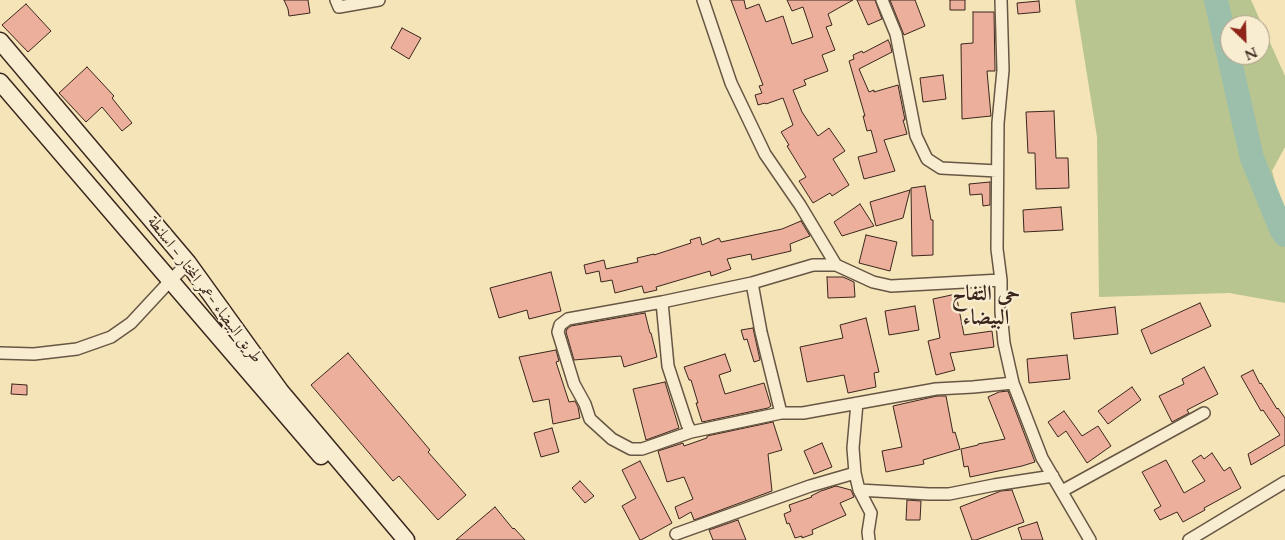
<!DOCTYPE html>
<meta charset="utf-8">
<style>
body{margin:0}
#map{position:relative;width:1285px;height:540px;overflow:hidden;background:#f4e4b8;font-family:Cardo,serif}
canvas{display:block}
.north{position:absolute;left:1220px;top:15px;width:50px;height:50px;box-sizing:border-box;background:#f8edd1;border:1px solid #ac9d89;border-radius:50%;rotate:156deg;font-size:14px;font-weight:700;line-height:20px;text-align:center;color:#3a261d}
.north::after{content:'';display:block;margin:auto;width:18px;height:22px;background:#8f2418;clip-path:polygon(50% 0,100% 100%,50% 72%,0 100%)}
</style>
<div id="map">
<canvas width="1285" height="540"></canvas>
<div class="north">N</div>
</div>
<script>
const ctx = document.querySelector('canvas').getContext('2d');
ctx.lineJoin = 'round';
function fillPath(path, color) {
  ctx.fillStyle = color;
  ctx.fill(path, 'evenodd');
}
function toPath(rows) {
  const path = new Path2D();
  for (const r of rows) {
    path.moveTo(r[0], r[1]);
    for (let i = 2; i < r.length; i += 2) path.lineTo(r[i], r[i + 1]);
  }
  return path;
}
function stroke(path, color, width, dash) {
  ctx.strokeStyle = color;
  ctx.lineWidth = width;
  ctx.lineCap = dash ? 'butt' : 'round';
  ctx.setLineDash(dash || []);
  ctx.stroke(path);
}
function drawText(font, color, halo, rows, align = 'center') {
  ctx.font = font + ' Cardo,Amiri,serif';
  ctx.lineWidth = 4.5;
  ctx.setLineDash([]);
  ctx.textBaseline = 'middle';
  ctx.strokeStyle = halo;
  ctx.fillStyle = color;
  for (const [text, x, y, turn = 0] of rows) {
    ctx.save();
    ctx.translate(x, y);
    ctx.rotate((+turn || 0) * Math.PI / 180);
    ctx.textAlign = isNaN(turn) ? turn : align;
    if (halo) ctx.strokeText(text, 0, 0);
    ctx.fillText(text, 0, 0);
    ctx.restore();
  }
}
fillPath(toPath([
 [1075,0,1251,0,1285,76,1285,147,1272,171,1285,218,1285,303,1229,293,1099,297,1097,137],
 [1230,25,1260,25,1260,55,1230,55]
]), '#b9c590');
stroke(toPath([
 [1216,0,1252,158,1281,229,1285,235]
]), '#9cbfab', 24);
const building = toPath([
 [284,0,308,0,310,13,289,16,288,9,284,0],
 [731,0,744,0,746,9,759,4,766,22,783,16,792,44,813,37,803,7,792,11,787,0,853,0,828,14,832,25,826,27,835,50,822,55,828,71,804,80,806,85,793,90,802,112,818,136,829,128,845,151,833,159,849,185,832,196,830,193,813,203,799,181,806,177,787,146,789,145,781,132,793,125,783,98,766,104,765,103,758,105,755,95,762,93,759,86,763,85,731,0],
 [857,0,875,0,882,19,868,25,857,0],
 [890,0,915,0,925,26,904,35,890,0],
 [950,0,965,0,965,10,950,10,950,0],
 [1039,1,1040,12,1018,14,1017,3,1039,1],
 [26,4,51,31,28,52,2,25,26,4],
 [973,12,994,12,995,71,987,71,991,116,962,119,961,44,973,43,973,12],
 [402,28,421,38,409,59,391,48,402,28],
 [888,40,890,44,892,52,859,69,869,92,874,90,874,92,898,85,905,120,903,120,907,134,884,140,895,171,864,179,858,157,877,152,871,130,867,131,863,116,865,116,849,61,854,59,853,55,862,51,863,53,888,40],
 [87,67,114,96,112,98,132,123,122,131,102,107,86,122,59,93,87,67],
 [943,75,946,99,923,102,920,78,943,75],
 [1054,111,1056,158,1068,158,1069,188,1036,189,1035,153,1028,153,1026,112,1054,111],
 [990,182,990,205,983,206,982,194,970,195,969,184,990,182],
 [925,186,931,220,933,220,933,255,912,256,911,188,925,186],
 [910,190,903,218,876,226,870,202,910,190],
 [860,204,874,226,842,236,834,222,860,204],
 [1061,207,1063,230,1024,232,1023,210,1061,207],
 [801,221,810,236,790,244,791,251,752,260,751,254,727,259,731,269,711,276,710,271,656,287,657,290,644,293,642,286,615,293,612,280,601,282,599,271,586,274,584,265,604,260,606,269,638,262,637,258,654,254,654,255,691,243,690,240,700,237,702,245,719,238,721,242,782,229,801,221],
 [866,235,897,242,890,271,859,263,866,235],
 [551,272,561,311,529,319,527,310,499,318,490,288,551,272],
 [827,277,843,277,854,282,855,297,828,298,827,277],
 [956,294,964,335,992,331,994,347,950,353,955,370,936,375,928,341,940,338,933,299,956,294],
 [1200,303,1211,326,1151,354,1141,330,1200,303],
 [915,306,919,330,889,335,885,311,915,306],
 [1115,307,1118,334,1074,339,1071,313,1115,307],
 [645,313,650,333,651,333,657,357,624,367,621,356,574,360,566,332,567,329,571,326,645,313],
 [866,318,879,372,874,373,876,387,848,393,844,375,807,382,800,347,843,338,840,325,866,318],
 [753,328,760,360,754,362,747,339,744,340,741,330,753,328],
 [556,350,559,361,556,362,569,402,575,401,578,407,580,418,553,424,549,399,533,402,519,357,556,350],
 [348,353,430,450,428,452,466,495,438,520,399,476,393,481,311,385,348,353],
 [725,354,731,371,719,375,725,394,764,383,771,406,768,408,702,422,696,403,698,403,691,380,689,380,684,367,725,354],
 [1067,355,1070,379,1029,383,1027,359,1067,355],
 [1204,367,1218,394,1187,410,1189,413,1172,422,1159,396,1184,384,1182,379,1204,367],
 [1253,370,1260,384,1261,383,1277,409,1278,408,1285,418,1285,445,1251,465,1248,454,1280,435,1263,410,1261,411,1241,376,1253,370],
 [665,382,679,428,646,440,633,389,665,382],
 [12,384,27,385,27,395,11,394,12,384],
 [1132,387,1141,400,1108,424,1098,411,1132,387],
 [1008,391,1035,462,1022,466,970,477,968,466,964,467,961,449,978,445,978,444,1005,439,988,397,999,392,1008,391],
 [937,396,946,396,953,433,955,432,960,449,923,460,924,464,886,472,882,451,902,447,893,406,937,396],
 [1064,411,1082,436,1098,426,1111,446,1087,463,1066,431,1058,437,1048,422,1064,411],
 [773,422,782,450,768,454,772,491,694,520,691,512,679,519,675,507,693,499,684,477,667,482,658,451,683,443,684,446,707,438,707,436,773,422],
 [552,428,559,452,541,457,534,433,552,428],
 [822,443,832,467,814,474,804,451,822,443],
 [1212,453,1224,471,1230,467,1241,488,1204,508,1205,510,1183,522,1177,512,1160,520,1154,510,1161,506,1142,472,1166,460,1184,493,1205,481,1192,461,1201,455,1204,459,1212,453],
 [640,461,672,523,641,540,640,540,622,506,636,498,622,470,640,461],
 [580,481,594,496,585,503,572,488,580,481],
 [836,486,851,490,854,497,840,503,846,515,812,530,813,534,802,538,802,536,795,538,789,523,787,524,784,514,791,511,789,505,812,497,811,496,821,491,836,486],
 [1012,490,1024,522,976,540,972,540,960,507,1001,491,1012,490],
 [907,500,921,501,920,520,906,520,907,500],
 [495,507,513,529,514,528,525,540,456,540,495,507],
 [738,520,746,540,713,540,709,530,738,520],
 [1037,522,1043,540,1022,540,1018,528,1037,522]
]);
fillPath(building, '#ecaf9b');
stroke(building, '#3a261d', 1);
const street = toPath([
 [336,0,339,7,379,0],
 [703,0,731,83,765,154,800,205,836,265],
 [882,0,896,34,916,136,927,159,941,168,997,171],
 [1001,0,1003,70,998,123,997,249,1001,280,1001,312,1004,343,1013,383,1042,458,1090,540],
 [1001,280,891,286,873,282,836,265,813,265,752,283,662,302,568,319,560,325,558,332,574,384,585,404,590,419,612,439,631,449,642,449,691,432,781,413,803,413,936,389,973,387,1013,383],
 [752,283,761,332,781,413],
 [662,302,668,366,687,424,691,432],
 [0,353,34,354,77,349,111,337,131,323,170,281,188,263],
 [857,403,853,448,855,473,859,490,871,513,868,532,869,540],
 [859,490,929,494,949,494,994,485,1053,476],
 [1062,491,1204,413],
 [676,534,810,486,855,473],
 [1189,540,1285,482]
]);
const secondary = toPath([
 [0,41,188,263,281,392,406,540],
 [0,82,321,456]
]);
stroke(street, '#685644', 14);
stroke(secondary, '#3a261d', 19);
stroke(street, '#f8edd1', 11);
stroke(secondary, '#f8edd1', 16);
drawText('16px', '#3a261d', '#f8edd1', [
 ["طريق البيضاء -عمر المختار - اسلنطة",204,290,53]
]);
drawText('bold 21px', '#3a261d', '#f8edd1', [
 ["حي التفاح",986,295],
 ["البيضاء",986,319]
]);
</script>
